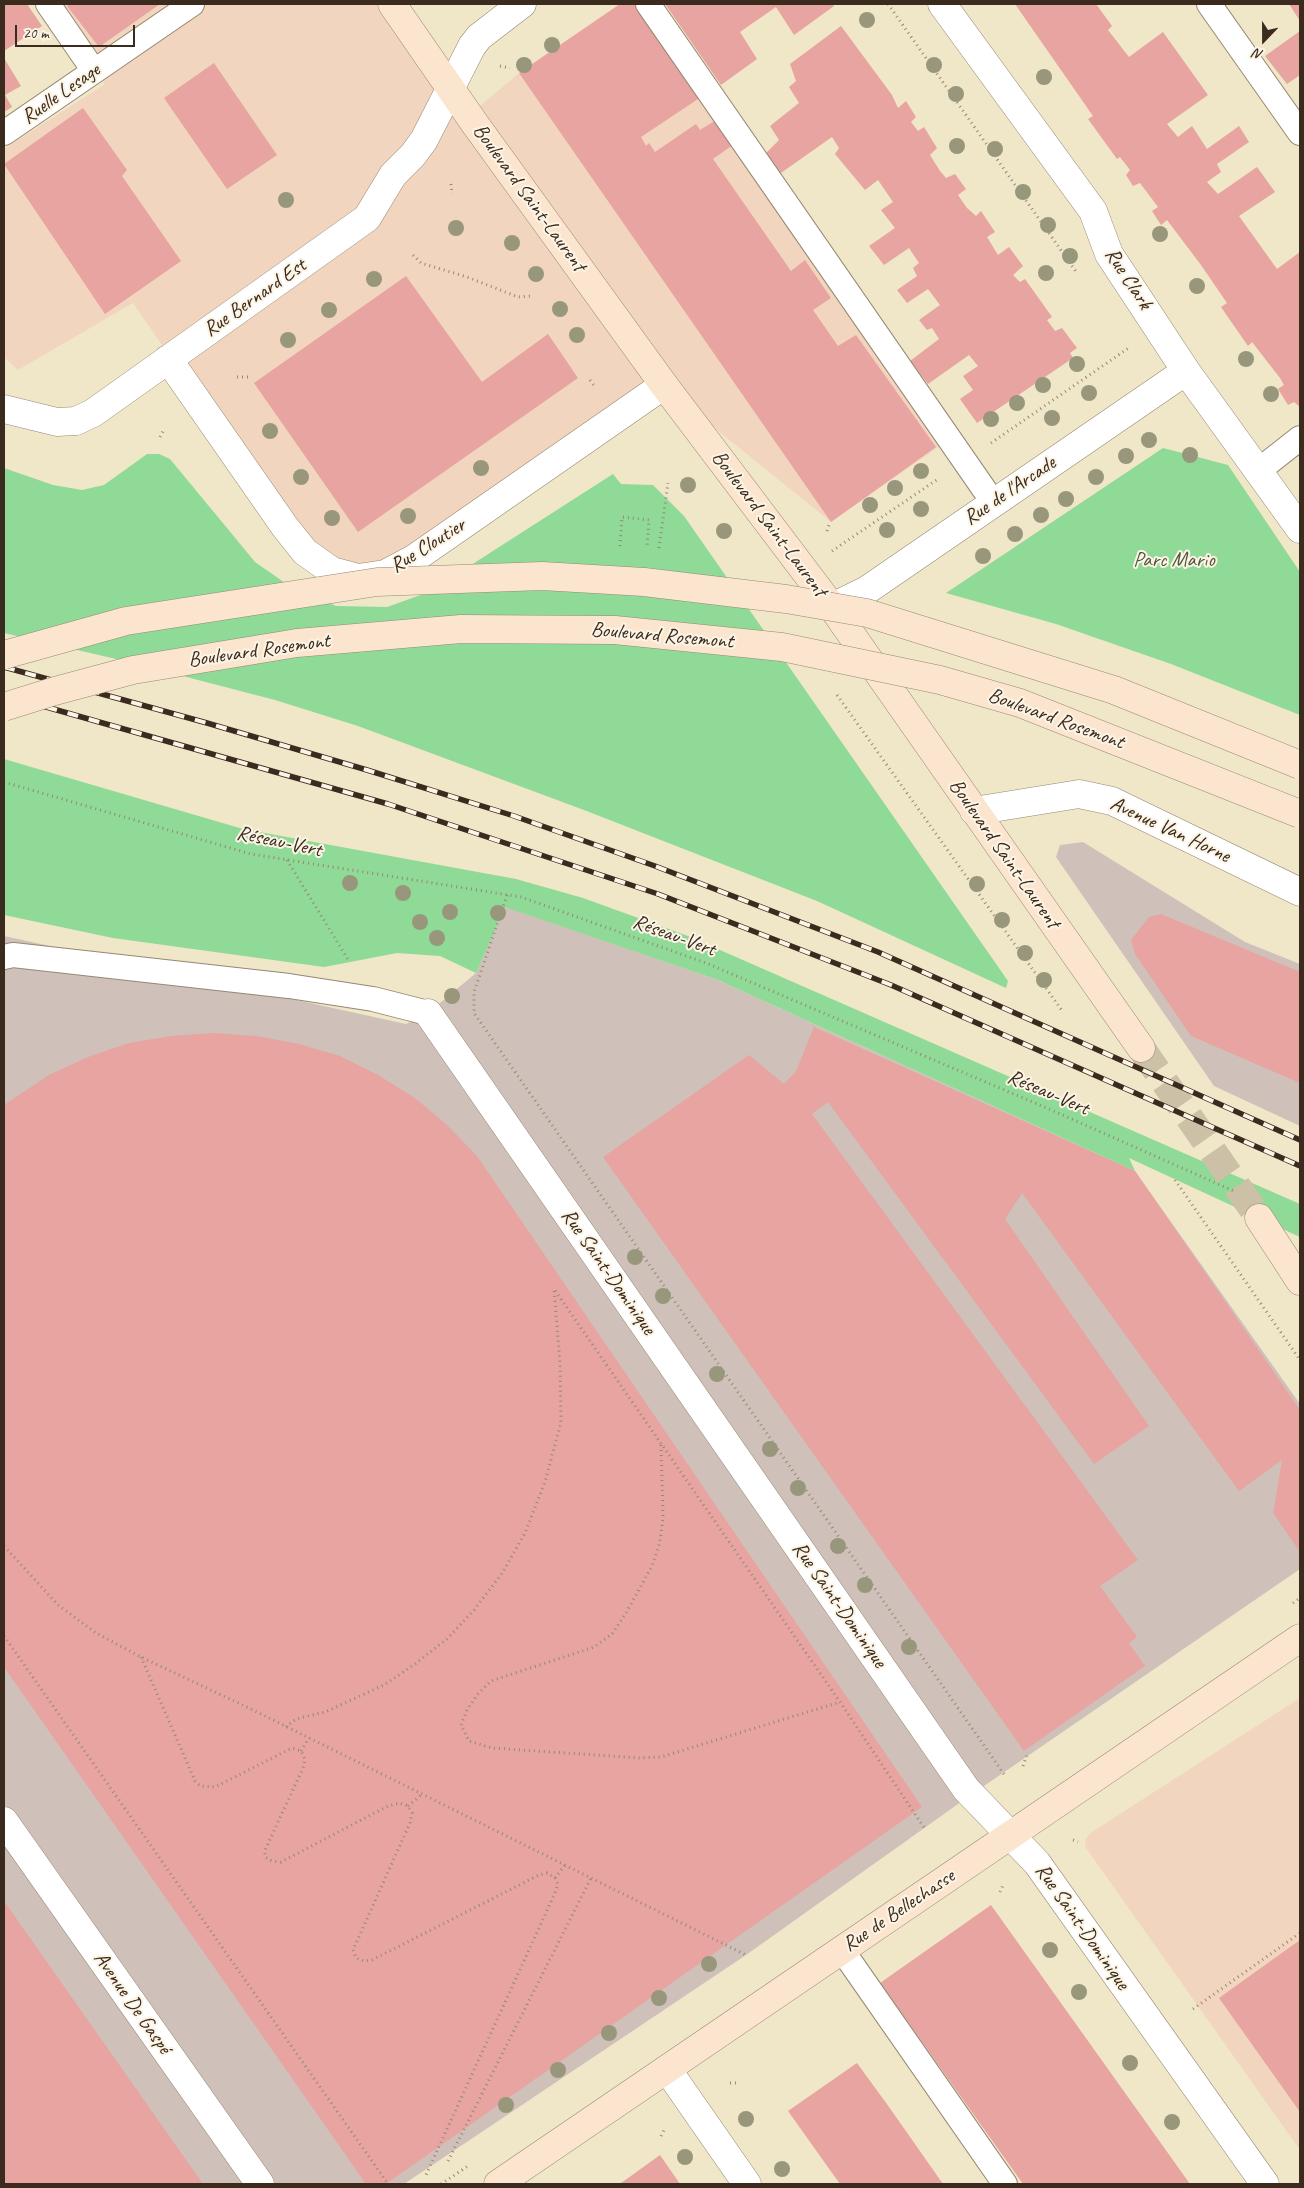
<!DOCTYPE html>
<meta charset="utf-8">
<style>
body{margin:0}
#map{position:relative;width:1304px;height:2188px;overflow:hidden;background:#f0e6c8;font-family:Caveat,sans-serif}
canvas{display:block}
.frame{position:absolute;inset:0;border:5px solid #3b2a1e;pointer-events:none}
.north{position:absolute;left:1239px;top:15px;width:50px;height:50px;-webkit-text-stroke:4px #fcf5e5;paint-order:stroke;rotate:202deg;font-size:14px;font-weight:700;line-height:20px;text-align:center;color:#3b2a1e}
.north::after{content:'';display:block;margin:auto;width:18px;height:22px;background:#3b2a1e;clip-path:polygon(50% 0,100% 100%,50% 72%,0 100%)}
.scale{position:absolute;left:15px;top:25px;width:120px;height:22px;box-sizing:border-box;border:2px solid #3b2a1e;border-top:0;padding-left:6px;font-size:15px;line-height:18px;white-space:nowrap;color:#3b2a1e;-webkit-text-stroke:4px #fcf5e5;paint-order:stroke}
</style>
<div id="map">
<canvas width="1304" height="2188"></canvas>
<div class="frame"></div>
<div class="north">N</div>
<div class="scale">20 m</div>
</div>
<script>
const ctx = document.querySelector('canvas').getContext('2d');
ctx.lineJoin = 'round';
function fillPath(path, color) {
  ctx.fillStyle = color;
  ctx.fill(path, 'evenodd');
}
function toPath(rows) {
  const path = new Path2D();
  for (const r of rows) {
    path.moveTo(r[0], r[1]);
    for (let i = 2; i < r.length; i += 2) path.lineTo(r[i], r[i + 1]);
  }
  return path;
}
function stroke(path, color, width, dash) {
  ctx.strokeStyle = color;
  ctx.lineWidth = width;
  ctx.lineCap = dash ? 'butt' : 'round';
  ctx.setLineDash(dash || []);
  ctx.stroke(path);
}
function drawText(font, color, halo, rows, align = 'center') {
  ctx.font = font + ' Caveat,sans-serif';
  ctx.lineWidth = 4;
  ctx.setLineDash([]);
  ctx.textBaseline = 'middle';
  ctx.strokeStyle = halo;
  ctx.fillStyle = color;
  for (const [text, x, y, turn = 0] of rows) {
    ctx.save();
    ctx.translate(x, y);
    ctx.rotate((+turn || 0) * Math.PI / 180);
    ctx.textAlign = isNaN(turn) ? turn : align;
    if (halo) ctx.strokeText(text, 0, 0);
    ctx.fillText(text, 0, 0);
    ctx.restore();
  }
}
fillPath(toPath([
 [45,4,393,4,469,115,519,73,620,4,636,4,950,439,831,522,660,384,363,578,282,520,133,303,18,370,4,357,4,149,105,84],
 [1300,1698,1300,2150,1086,1848,1085,1841,1089,1834]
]), '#f2d5be');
fillPath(toPath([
 [1083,842,1245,942,1300,964,1300,1126,1214,1086,1056,857,1060,845],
 [504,906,718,980,1135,1171,1300,1404,1300,1569,965,1799,746,1955,404,2184,4,2184,4,936,406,1024,428,1013,476,973]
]), '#cfc1ba');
fillPath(toPath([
 [1163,448,1228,465,1300,572,1300,715,1171,664,1056,624,946,593],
 [147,454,159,454,170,459,255,562,288,585,336,606,387,607,429,592,613,474,621,484,653,485,684,516,1008,981,1006,988,817,901,584,810,358,726,275,700,129,662,4,633,4,468,53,485,82,490,104,485],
 [4,759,243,829,516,879,583,898,688,936,1300,1204,1300,1237,1129,1158,1135,1171,718,980,505,907,476,973,440,956,397,953,324,967,113,938,4,915]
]), '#8fda96');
fillPath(toPath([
 [4,4,27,4,42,26,4,51],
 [71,4,160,4,99,47,67,6],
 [620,4,636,4,701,97,641,137,646,146,649,143,655,152,696,124,700,130,718,119,734,144,713,159,791,271,805,260,831,298,813,310,838,346,856,335,936,447,831,522,519,73],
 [665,4,833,4,834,6,794,35,776,7,740,32,757,59,721,85],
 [1015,4,1096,4,1112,26,1108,30,1129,57,1163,32,1208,95,1167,124,1178,137,1192,126,1207,149,1239,126,1249,142,1217,164,1221,172,1207,182,1218,194,1257,167,1275,192,1239,216,1277,269,1300,252,1300,407,1294,402,1288,405,1278,389,1284,385,1280,378,1252,342,1248,346,1221,307,1227,303,1201,265,1167,220,1161,225,1152,211,1158,207,1140,183,1133,186,1126,175,1130,170,1120,157,1117,159,1088,119,1093,116],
 [1289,4,1300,4,1300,21],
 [841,26,892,95,898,108,906,101,916,117,911,122,918,131,924,127,937,148,930,155,940,171,946,178,955,174,966,189,958,195,967,208,976,216,981,211,995,232,987,237,998,255,1009,247,1023,266,1013,275,1020,282,1025,279,1052,317,1047,320,1055,331,1062,328,1077,348,1070,353,1073,358,977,423,960,399,973,390,963,376,978,366,969,355,928,384,910,361,939,339,932,328,927,330,919,320,940,305,928,289,907,303,897,290,917,276,913,268,919,263,909,248,884,265,869,246,895,228,881,210,893,202,878,180,865,190,835,154,839,148,832,137,778,175,765,154,779,140,770,126,799,103,789,87,796,81,790,64],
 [1300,31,1300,75,1287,84,1265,56],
 [4,58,21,86,5,95,12,107,4,112],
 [214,63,277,155,227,189,164,98],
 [83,108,127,170,122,176,181,261,105,314,4,164],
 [406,276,482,382,548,334,578,378,358,532,254,383],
 [1161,914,1300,972,1300,1083,1191,1036,1135,954,1131,940,1149,917],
 [814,1027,1135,1171,1300,1410,1300,1552,1273,1513,1282,1460,1239,1491,1022,1193,1005,1219,1149,1426,1094,1464,828,1102,812,1114,1138,1560,1100,1586,1137,1637,1129,1643,1145,1666,1024,1751,603,1157,749,1055,784,1084,796,1071],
 [214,1033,257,1036,299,1044,340,1056,378,1075,415,1098,447,1125,477,1156,922,1807,386,2184,366,2184,4,1667,4,1105,49,1075,88,1057,129,1043,171,1036],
 [4,1901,203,2184,4,2184],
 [991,1905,1190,2184,1023,2184,880,1983],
 [1300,1940,1300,2112,1219,1998],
 [857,2063,889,2107,943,2184,840,2184,820,2156,788,2111],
 [660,2155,680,2184,619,2184,624,2181]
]), '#e7a4a0');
stroke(toPath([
 [1141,1048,1259,1218]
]), '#ccc0a6', 28, [28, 14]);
const lane = toPath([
 [48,4,94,71],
 [648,4,993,502],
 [1209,4,1300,133],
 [4,133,192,4],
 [1258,471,1300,438],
 [4,957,13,955,289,986,373,999,428,1013],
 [842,1950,1005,2184]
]);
const street = toPath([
 [942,4,1093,211,1109,254,1186,371,1300,529],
 [168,359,285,527,305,552,332,571,358,578,385,574,415,558,664,385],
 [4,409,57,422,76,421,93,413,367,218,393,175,413,155,424,140,472,46,479,37,522,4],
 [832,607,867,590,1186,371],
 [974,811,1079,794,1112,801,1300,892],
 [428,1013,966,1789,1037,1863,1265,2184],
 [4,1821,260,2184],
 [667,2069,747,2184]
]);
const secondary = toPath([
 [392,4,475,124,664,385,832,607,1141,1048],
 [1259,1218,1300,1281],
 [498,2184,1300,1638]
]);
stroke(lane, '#968873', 26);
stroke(street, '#968873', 29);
stroke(secondary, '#968873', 29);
stroke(toPath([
 [888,4,1077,273],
 [500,66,510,68],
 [451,184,452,194],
 [413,255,421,263,467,277,518,297,531,296],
 [237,377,249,377],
 [590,380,595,387],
 [160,437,163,431],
 [991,443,1130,347],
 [827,531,829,525],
 [620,546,622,517,649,520,647,547],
 [659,548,668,483],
 [832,551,938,479],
 [837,695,1063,1012],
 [4,782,251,854,521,897,706,963,1049,1109,1236,1192],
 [287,860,349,961],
 [507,895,474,992,474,1013,1006,1777],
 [1175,1180,1300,1360],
 [661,1445,663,1518,660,1542,652,1566,626,1613,612,1634,594,1647,491,1681,478,1694,467,1710,461,1725,469,1741,492,1748,641,1758,661,1757,840,1702],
 [4,1546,58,1605,96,1633,141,1657,253,1710,746,1955],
 [1293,1603,1300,1598],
 [4,1636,388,2184],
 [141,1657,195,1781,200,1786,215,1787,292,1748,301,1751,305,1759,303,1768,265,1850,265,1857,272,1861,281,1862,388,1806,399,1803,408,1806,412,1813,410,1823,353,1950,356,1958,364,1961,372,1960,539,1875,547,1873,555,1878,558,1884,555,1893,425,2177],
 [286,1727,296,1719,325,1712,384,1685,415,1664,448,1638,474,1610,503,1572,525,1533,545,1482,561,1422,560,1363,554,1289,840,1702,925,1829],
 [301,1751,309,1738],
 [1023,1766,1027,1755],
 [408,1806,422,1794],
 [1073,1840,1078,1842],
 [555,1878,565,1865],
 [1000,1892,1003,1885],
 [1193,2009,1300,1933],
 [730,2083,736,2083],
 [661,2136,665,2128],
 [448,2161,591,1878],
 [441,2184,468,2166]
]), '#968873', 3, [1, 4]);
stroke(lane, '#fff', 24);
stroke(street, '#fff', 28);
stroke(secondary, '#fce5cf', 28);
const rail = toPath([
 [4,667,207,723,367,770,514,816,655,866,878,952,1300,1140],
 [4,695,388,804,658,894,891,985,1300,1166]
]);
stroke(rail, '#3b2a1e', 5.5);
stroke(rail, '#fcf5e5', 4, [11]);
const secondaryBridge = toPath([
 [4,655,126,621,377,582,542,576,644,582,786,599,867,613,1114,690,1300,765],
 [4,707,55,691,133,670,297,643,461,629,615,630,782,647,940,680,1020,703,1300,814]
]);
stroke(secondaryBridge, '#968873', 29, []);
stroke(secondaryBridge, '#fce5cf', 28);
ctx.fillStyle = '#98977b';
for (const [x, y] of [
 [867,20],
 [552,45],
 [524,65],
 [934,65],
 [1044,77],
 [956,94],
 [957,146],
 [995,149],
 [1023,192],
 [286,200],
 [1048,225],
 [456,228],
 [1160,234],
 [512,243],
 [1070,256],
 [1046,273],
 [536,274],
 [374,279],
 [1197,286],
 [560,309],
 [329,310],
 [577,335],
 [288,340],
 [1246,359],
 [1077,364],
 [1043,385],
 [1089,393],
 [1271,394],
 [1017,403],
 [1052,418],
 [991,419],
 [270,431],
 [1149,440],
 [1190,455],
 [1126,456],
 [481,468],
 [921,471],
 [301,477],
 [1096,477],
 [688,485],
 [895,488],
 [1066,499],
 [870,505],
 [921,509],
 [1041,515],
 [408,516],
 [332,518],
 [887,530],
 [724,531],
 [1015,534],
 [983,556],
 [350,883],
 [977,884],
 [403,893],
 [450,912],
 [498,913],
 [1002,920],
 [420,922],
 [437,938],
 [1025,953],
 [1044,980],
 [452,996],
 [635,1257],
 [663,1296],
 [717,1374],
 [770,1449],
 [798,1488],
 [838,1546],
 [865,1585],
 [909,1647],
 [1050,1950],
 [709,1964],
 [1079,1992],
 [659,1998],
 [609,2033],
 [1130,2063],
 [558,2070],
 [506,2105],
 [746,2119],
 [1172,2122],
 [685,2157],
 [782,2169]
]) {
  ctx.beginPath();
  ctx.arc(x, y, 8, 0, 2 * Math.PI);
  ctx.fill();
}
drawText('21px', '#3b2a1e', '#fcf5e5', [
 ["Ruelle Lesage",61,94,-35],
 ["Boulevard Saint-Laurent",529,198,54],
 ["Rue Clark",1128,279,57],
 ["Rue Bernard Est",255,298,-35],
 ["Rue de l'Arcade",1010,491,-34],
 ["Boulevard Saint-Laurent",769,524,53],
 ["Rue Cloutier",428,546,-32],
 ["Boulevard Rosemont",662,636,5],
 ["Boulevard Rosemont",259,651,-8],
 ["Boulevard Rosemont",1056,719,20],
 ["Avenue Van Horne",1170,830,25],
 ["Réseau-Vert",279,842,12],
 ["Boulevard Saint-Laurent",1004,854,55],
 ["Réseau-Vert",674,936,20],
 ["Réseau-Vert",1048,1093,23],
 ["Rue Saint-Dominique",608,1272,55],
 ["Rue Saint-Dominique",839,1605,55],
 ["Rue de Bellechasse",899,1911,-34],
 ["Rue Saint-Dominique",1082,1927,55],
 ["Avenue De Gaspé",132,2003,55]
]);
drawText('21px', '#50563c', '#fcf5e5', [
 ["Parc Mario",1174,560]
]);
</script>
